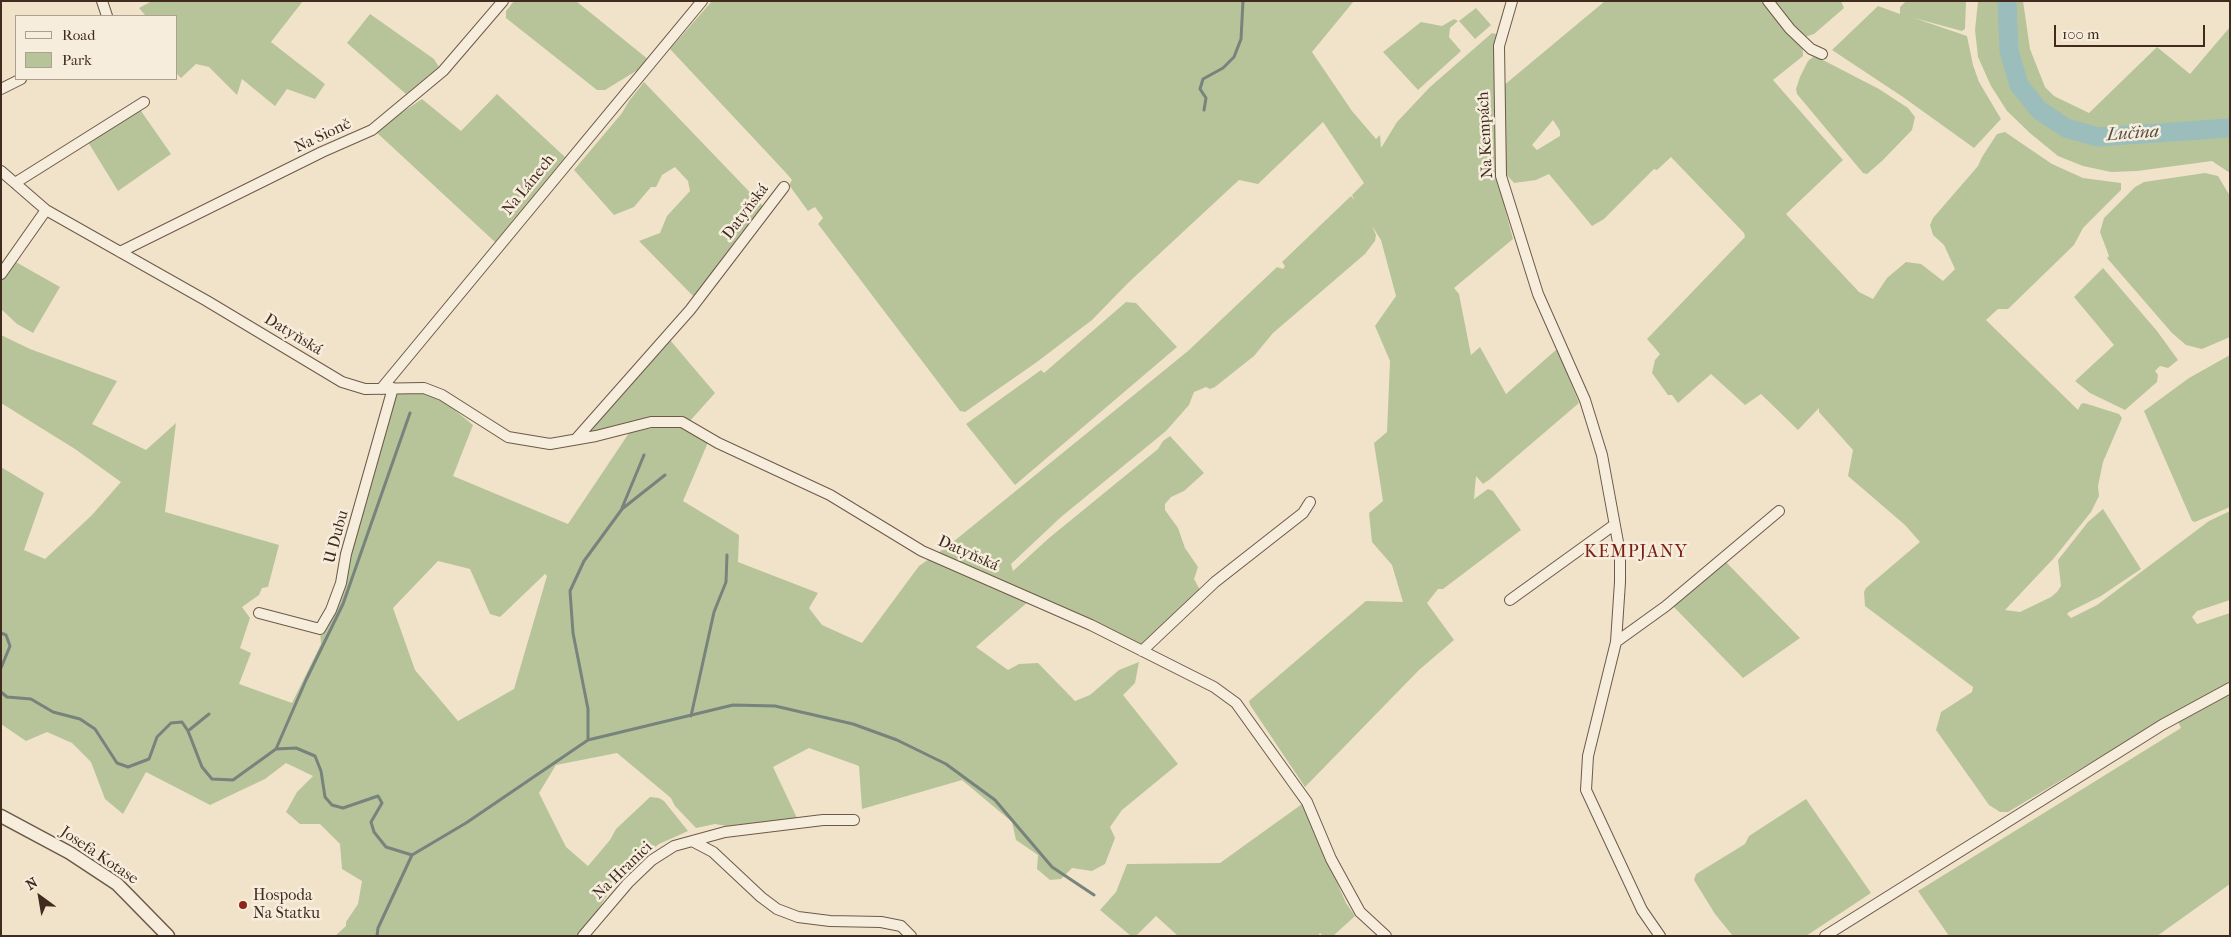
<!DOCTYPE html>
<meta charset="utf-8">
<style>
body{margin:0}
#map{position:relative;width:2231px;height:937px;overflow:hidden;background:#f1e3ca;font-family:"IM FELL French Canon",serif}
canvas{display:block}
.frame{position:absolute;inset:0;border:2px solid #412b1e;pointer-events:none}
.legend{position:absolute;left:15px;top:15px;width:162px;height:65px;box-sizing:border-box;background:#f6eddd;border:1px solid #ae9f91;margin:0;padding:6px 9px;list-style:none;font-size:15px;color:#412b1e}
.legend li{display:flex;align-items:center;gap:10px;height:25px}
.legend b{width:25px;border:1px solid #ae9f91}
.north{position:absolute;left:15px;top:872px;width:50px;height:50px;-webkit-text-stroke:4px #f6eddd;paint-order:stroke;rotate:328deg;font-size:14px;font-weight:700;line-height:20px;text-align:center;color:#412b1e}
.north::after{content:'';display:block;margin:auto;width:18px;height:22px;background:#412b1e;clip-path:polygon(50% 0,100% 100%,50% 72%,0 100%)}
.scale{position:absolute;left:2054px;top:25px;width:151px;height:22px;box-sizing:border-box;border:2px solid #412b1e;border-top:0;padding-left:6px;font-size:15px;line-height:18px;white-space:nowrap;color:#412b1e;-webkit-text-stroke:4px #f6eddd;paint-order:stroke}
</style>
<div id="map">
<canvas width="2231" height="937"></canvas>
<div class="frame"></div>
<ul class="legend">
<li><b style="height:6px;background:#f6eddd"></b>Road</li>
<li><b style="height:14px;background:#b7c499"></b>Park</li>
</ul>
<div class="north">N</div>
<div class="scale">100 m</div>
</div>
<script>
const ctx = document.querySelector('canvas').getContext('2d');
ctx.lineJoin = 'round';
function fillPath(path, color) {
  ctx.fillStyle = color;
  ctx.fill(path, 'evenodd');
}
function toPath(rows) {
  const path = new Path2D();
  for (const r of rows) {
    path.moveTo(r[0], r[1]);
    for (let i = 2; i < r.length; i += 2) path.lineTo(r[i], r[i + 1]);
  }
  return path;
}
function stroke(path, color, width, dash) {
  ctx.strokeStyle = color;
  ctx.lineWidth = width;
  ctx.lineCap = dash ? 'butt' : 'round';
  ctx.setLineDash(dash || []);
  ctx.stroke(path);
}
function drawText(font, color, halo, rows, align = 'center') {
  ctx.font = font + ' "IM FELL French Canon",serif';
  ctx.lineWidth = 5;
  ctx.setLineDash([]);
  ctx.textBaseline = 'middle';
  ctx.strokeStyle = halo;
  ctx.fillStyle = color;
  for (const [text, x, y, turn = 0] of rows) {
    ctx.save();
    ctx.translate(x, y);
    ctx.rotate((+turn || 0) * Math.PI / 180);
    ctx.textAlign = isNaN(turn) ? turn : align;
    if (halo) ctx.strokeText(text, 0, 0);
    ctx.fillText(text, 0, 0);
    ctx.restore();
  }
}
fillPath(toPath([
 [152,1,303,1,271,42,325,84,315,99,287,89,275,106,242,79,237,95,209,67,196,64,181,78,176,73,176,16,145,15,139,8],
 [514,1,576,1,649,60,641,68,605,90,597,90,506,18,506,11],
 [712,1,1354,1,1312,52,1352,111,1376,139,1380,135,1381,148,1397,122,1430,87,1492,33,1496,34,1497,40,1494,105,1503,86,1605,1,1841,1,1844,8,1814,34,1802,38,1803,56,1773,80,1843,160,1786,214,1859,292,1873,299,1887,278,1906,262,1921,264,1943,281,1955,269,1944,245,1933,235,1930,225,1933,218,1978,166,1982,157,1997,134,2005,132,2052,164,2083,178,2121,183,2121,190,2083,228,2074,245,2008,309,1998,309,1986,320,2078,410,2081,404,2084,403,2119,414,2122,418,2103,462,2098,486,2099,496,2091,512,2054,558,2005,610,2020,612,2051,597,2057,592,2061,586,2058,560,2088,522,2103,509,2141,569,2101,596,2069,612,2067,614,2071,618,2097,605,2209,521,2230,511,2230,600,2197,611,2192,617,2197,624,2230,613,2230,884,2157,936,1949,936,1918,891,2181,728,2174,713,2008,812,2000,812,1989,805,1936,730,1941,712,1972,692,1973,687,1865,606,1864,592,1866,588,1920,542,1905,525,1848,476,1853,450,1819,412,1819,408,1798,430,1761,394,1745,405,1711,374,1678,403,1672,395,1668,395,1652,373,1655,360,1660,354,1647,339,1745,237,1744,233,1671,157,1657,170,1654,169,1604,219,1592,226,1549,174,1536,180,1514,183,1506,174,1498,182,1513,239,1454,288,1459,294,1471,355,1480,347,1506,394,1557,349,1579,403,1489,480,1483,484,1476,476,1474,499,1488,489,1493,491,1521,530,1443,589,1438,589,1427,603,1454,640,1419,670,1305,787,1250,705,1249,701,1366,601,1403,602,1392,565,1372,542,1369,513,1383,501,1374,443,1387,432,1390,361,1375,326,1396,296,1381,240,1372,226,1376,235,1375,241,1365,254,1273,333,1254,356,1230,375,1215,387,1210,389,1206,387,1194,392,1189,405,1166,431,1061,517,1011,564,1013,571,1049,538,1158,449,1163,441,1170,436,1204,473,1184,491,1171,497,1165,504,1165,510,1178,528,1185,548,1198,567,1194,579,1200,590,1147,641,1141,644,1109,631,1030,592,1029,601,976,647,1008,670,1019,664,1038,663,1075,701,1090,695,1119,670,1139,662,1135,683,1123,695,1178,764,1122,810,1110,827,1115,838,1105,864,1092,871,1072,868,1061,879,1050,880,1037,869,1038,855,1016,840,1012,822,962,780,862,809,859,766,809,748,773,767,797,818,727,826,715,824,696,828,675,806,671,798,617,753,556,765,539,793,566,847,588,866,610,840,616,829,650,797,659,798,664,801,688,831,659,844,616,878,606,889,608,894,597,911,578,936,335,936,346,926,346,922,358,904,362,881,342,869,340,844,320,824,300,824,286,812,297,792,313,776,286,763,265,779,210,805,146,772,123,814,105,799,91,762,72,743,47,732,26,741,1,724,1,467,44,493,24,550,45,559,92,515,121,482,75,449,1,403,1,335,30,349,117,381,92,424,146,450,176,423,165,512,279,545,268,587,262,588,259,595,242,607,250,618,240,648,251,653,239,684,292,703,321,644,320,629,331,610,393,388,435,394,473,425,453,476,568,524,629,433,652,428,682,427,709,440,683,501,739,535,738,562,818,593,809,608,822,625,862,643,919,566,948,546,1188,351,1277,267,1283,269,1285,266,1282,262,1351,196,1354,200,1352,195,1364,183,1323,122,1258,184,1239,180,1128,283,1092,320,1037,362,965,412,960,411,818,224,823,218,815,207,808,211,789,185,792,180,787,174,670,49],
 [1553,120,1560,131,1560,136,1537,150,1532,145],
 [438,561,470,569,490,614,500,617,545,574,547,576,514,689,458,721,415,670,393,608],
 [1906,1,1966,1,1965,29,1962,31,1914,18,1967,36,1973,65,1979,82,2001,119,1974,148,1903,97,1832,50,1878,6,1900,14,1900,7],
 [1978,1,2023,1,2030,49,2045,87,2054,96,2089,113,2157,47,2190,74,2230,27,2230,173,2212,161,2137,171,2111,172,2083,166,2058,156,2031,134,2007,111,1991,86,1978,57,1975,30],
 [1476,8,1491,25,1475,39,1459,21],
 [370,14,434,59,439,67,406,94,347,43],
 [1454,19,1458,21,1450,28,1449,37,1461,51,1418,90,1383,52,1421,22,1442,26],
 [1813,57,1819,58,1879,89,1908,108,1915,117,1912,130,1882,161,1867,174,1863,173,1797,94,1796,89,1800,77,1808,61],
 [644,82,765,208,741,233,694,297,639,241,660,233,667,216,690,191,688,181,675,167,662,175,656,187,651,187,634,207,614,215,574,170,622,113,629,101],
 [497,94,565,157,495,242,375,131,422,99,461,131],
 [139,108,171,154,118,191,88,142],
 [2205,173,2218,176,2230,196,2230,337,2202,349,2186,345,2172,333,2107,258,2109,256,2100,232,2104,218,2135,187,2144,182],
 [14,261,60,287,33,333,17,324,1,309,1,280],
 [2103,268,2157,331,2178,360,2168,368,2160,366,2155,371,2158,375,2157,382,2125,410,2090,393,2075,381,2114,345,2074,297],
 [1126,302,1136,303,1177,347,1015,485,966,424,1041,370,1044,373],
 [670,340,715,393,689,422,670,417,647,417,602,433,589,430],
 [2230,355,2230,507,2195,522,2192,521,2144,411,2189,378],
 [1726,562,1800,638,1743,678,1672,605],
 [1806,799,1871,893,1806,936,1733,936,1715,914,1694,880,1696,874,1745,844,1749,836],
 [1302,804,1346,903,1355,916,1333,936,1323,936,1320,933,1318,936,1178,936,1156,916,1136,936,1131,936,1100,910,1116,892,1127,864,1220,863]
]), '#b7c499');
stroke(toPath([
 [1204,110,1206,98,1200,89,1203,79,1223,68,1234,57,1241,39,1243,1],
 [622,508,644,455],
 [1,633,6,635,10,646,1,668],
 [1,692,7,697,31,699,53,712,80,719,95,729,117,763,128,767,149,759,157,737,171,723,182,722,188,731,202,767,212,779,233,780,276,749,296,748,315,756,321,771,325,797,332,805,343,808,378,796,382,803,371,822,374,832,386,847,412,855,378,928,377,936],
 [691,716,714,612,726,582,727,555],
 [188,731,209,714],
 [588,740,588,709,573,633,570,591,584,561,622,509,665,475],
 [276,749,306,680,343,604,410,413],
 [412,855,466,823,588,740,733,705,775,706,853,724,897,740,946,764,995,800,1052,867,1094,895]
]), '#77837c', 3);
stroke(toPath([
 [2007,1,2009,51,2019,85,2039,110,2066,128,2098,137,2230,128]
]), '#9bbdbb', 19);
const minor = toPath([
 [102,1,107,16],
 [1512,1,1499,46,1501,176,1538,294,1585,400,1602,455,1620,553,1620,582,1616,642,1588,756,1586,790,1642,910,1660,936],
 [1768,1,1790,29,1811,49,1822,54],
 [1,89,21,79],
 [1,171,46,210,207,301,342,382,365,389,424,388,442,395,508,437,550,444,596,436,651,422,682,422,718,443,830,495,922,551,1091,625,1214,687,1236,703,1307,802,1331,859,1360,912,1386,936],
 [15,183,144,102],
 [120,252,322,152,372,130,443,71,503,1],
 [1,274,46,210],
 [381,389,702,1],
 [576,439,690,310,784,187],
 [1510,600,1614,525],
 [259,613,320,629,331,610,341,583,346,554,393,388],
 [1616,642,1666,606,1779,511],
 [1142,651,1215,582,1303,513,1310,502],
 [694,842,713,852,761,897,777,909,798,917,830,921,881,922,901,926,911,936],
 [583,936,628,883,652,860,674,846,725,832,823,820,854,820],
 [1825,936,2162,725,2230,688]
]);
const tertiary = toPath([
 [1,816,70,853,117,884,168,936]
]);
stroke(minor, '#6d5949', 12);
stroke(tertiary, '#6d5949', 15);
stroke(minor, '#f6eddd', 10);
stroke(tertiary, '#f6eddd', 12);
for (const [x, y, r, color] of [
 [243,905,5,"#8f2418"]
]) {
  const dot = new Path2D();
  dot.arc(x, y, r, 0, 2 * Math.PI);
  ctx.fillStyle = color;
  ctx.fill(dot);
  stroke(dot, '#f6eddd', 2);
}
drawText('16px', '#412b1e', '#f6eddd', [
 ["Na Kempách",1486,135,-93],
 ["Na Sioně",323,136,-25],
 ["Na Lánech",529,185,-51],
 ["Datyňská",746,212,-53],
 ["Datyňská",293,335,31],
 ["U Dubu",337,537,-75],
 ["Datyňská",968,554,24],
 ["Josefa Kotase",99,856,34],
 ["Na Hranici",623,871,-44]
]);
drawText('16px', '#412b1e', '#f6eddd', [
 ["Hospoda",253,896],
 ["Na Statku",253,914]
], 'left');
drawText('italic 18px', '#585045', '#f6eddd', [
 ["Lučina",2133,134,-4]
]);
ctx.letterSpacing = '1px';
drawText('18px', '#7a1f14', '#f6eddd', [
 ["KEMPJANY",1636,553]
]);
ctx.letterSpacing = '0px';
</script>
